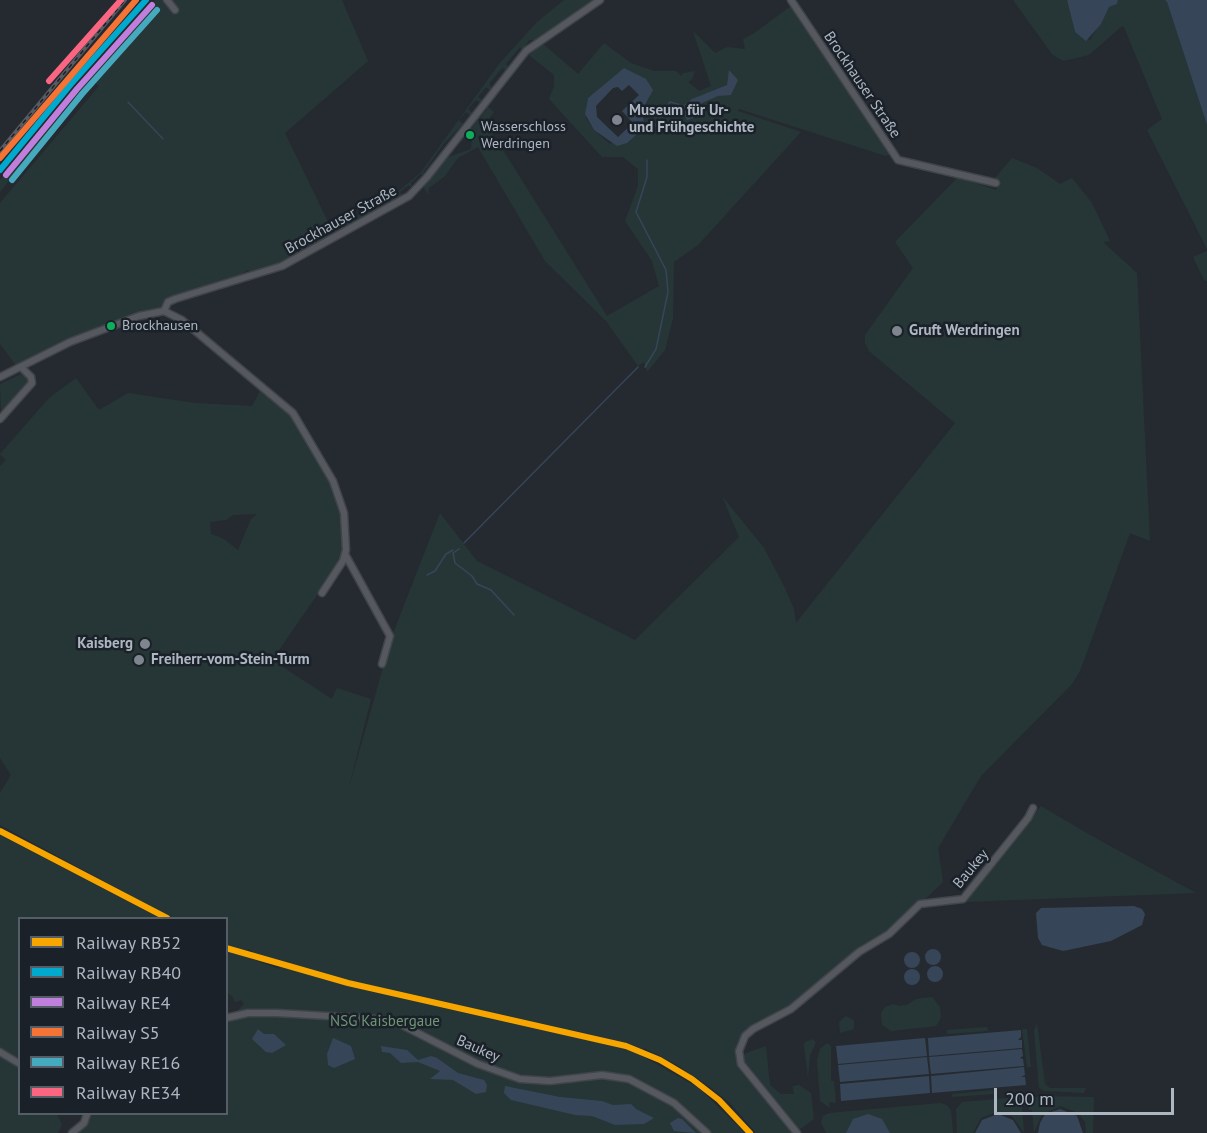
<!DOCTYPE html>
<meta charset="utf-8">
<style>
body{margin:0}
#map{position:relative;width:1207px;height:1133px;overflow:hidden;background:#252a30;font-family:"PT Sans",sans-serif}
canvas{display:block}
.legend{position:absolute;left:18px;top:917px;width:210px;height:198px;box-sizing:border-box;background:#1a2129;border:2px solid #555d66;margin:0;padding:8px 10px;list-style:none;font-size:18px;color:#aeb6c2}
.legend li{display:flex;align-items:center;gap:12px;height:30px}
.legend b{width:30px;border:2px solid #555d66}
.scale{position:absolute;left:994px;top:1088px;width:180px;height:27px;box-sizing:border-box;border:3px solid #aeb6c2;border-top:0;padding-left:8px;font-size:18px;line-height:21px;white-space:nowrap;color:#aeb6c2;-webkit-text-stroke:4px #1a2129;paint-order:stroke}
</style>
<div id="map">
<canvas width="1207" height="1133"></canvas>
<ul class="legend">
<li><b style="height:8px;background:#f7a600"></b>Railway RB52</li>
<li><b style="height:8px;background:#00a9ce"></b>Railway RB40</li>
<li><b style="height:8px;background:#c07fdc"></b>Railway RE4</li>
<li><b style="height:8px;background:#f57335"></b>Railway S5</li>
<li><b style="height:8px;background:#46aabe"></b>Railway RE16</li>
<li><b style="height:8px;background:#fa6682"></b>Railway RE34</li>
</ul>
<div class="scale">200 m</div>
</div>
<script>
const ctx = document.querySelector('canvas').getContext('2d');
ctx.lineJoin = 'round';
function fillPath(path, color) {
  ctx.fillStyle = color;
  ctx.fill(path, 'evenodd');
}
function toPath(rows) {
  const path = new Path2D();
  for (const r of rows) {
    if (r.length === 3) {
      path.moveTo(r[0] + r[2], r[1]);
      path.arc(r[0], r[1], r[2], 0, 2 * Math.PI);
      continue;
    }
    path.moveTo(r[0], r[1]);
    for (let i = 2; i < r.length; i += 2) path.lineTo(r[i], r[i + 1]);
  }
  return path;
}
function stroke(path, color, width, dash) {
  ctx.strokeStyle = color;
  ctx.lineWidth = width;
  ctx.lineCap = dash ? 'butt' : 'round';
  ctx.setLineDash(dash || []);
  ctx.stroke(path);
}
function drawText(font, color, halo, rows, align = 'center') {
  ctx.font = font + ' "PT Sans",sans-serif';
  ctx.lineWidth = 5;
  ctx.setLineDash([]);
  ctx.textBaseline = 'middle';
  ctx.strokeStyle = halo;
  ctx.fillStyle = color;
  for (const [text, x, y, turn = 0] of rows) {
    ctx.save();
    ctx.translate(x, y);
    ctx.rotate((+turn || 0) * Math.PI / 180);
    ctx.textAlign = isNaN(turn) ? turn : align;
    if (halo) ctx.strokeText(text, 0, 0);
    ctx.fillText(text, 0, 0);
    ctx.restore();
  }
}
fillPath(toPath([
 [155,0,342,0,368,61,285,133,332,230,395,194,421,172,499,64,537,22,564,0,595,0,535,40,529,40,523,50,520,47,506,64,509,67,506,70,502,68,489,84,492,88,490,90,486,87,478,97,482,100,480,102,476,100,468,109,472,113,470,115,466,112,459,120,463,124,445,142,423,173,425,175,420,174,411,183,412,188,409,185,400,192,403,197,400,198,282,263,251,274,248,270,227,283,175,299,164,311,99,331,18,368,0,344,0,203,99,86,96,83,80,101,73,96,112,46],
 [1013,0,1067,0,1075,32,1090,40,1109,7,1117,4,1118,0,1165,0,1167,2,1207,125,1207,249,1147,130,1162,119,1124,27,1122,26,1089,55,1063,61,1052,54],
 [791,6,890,154,886,156,739,109,738,111,801,132,698,245,674,262,673,318,665,350,647,372,644,362,638,366,606,321,545,261,478,147,458,158,445,176,429,188,428,195,423,186,446,158,471,149,472,138,466,131,468,125,472,128,477,121,474,118,476,115,480,118,487,109,485,104,494,112,486,123,607,316,659,286,652,261,625,221,638,186,638,169,623,157,602,157,549,99,554,86,554,75,529,55,542,43,578,74,604,43,631,63,654,71,676,71,681,76,683,73,695,71,692,79,688,82,699,91,711,86,693,31,715,53,727,47,745,49,743,39,753,34],
 [624,68,650,97,642,111,645,125,610,144,594,130,586,118,586,108,588,98],
 [59,112,62,114,0,192,0,180],
 [1012,158,1037,168,1060,184,1072,178,1092,203,1110,241,1103,242,1137,273,1150,541,1130,533,1080,671,1072,684,981,776,938,848,943,882,912,912,878,939,864,944,823,982,790,1008,744,1036,740,1065,744,1072,794,1133,756,1133,730,1103,710,1087,677,1065,644,1048,642,1056,699,1088,745,1133,77,1133,91,1114,226,1114,227,1014,237,1011,244,1004,241,1000,235,1002,232,996,227,993,227,950,279,969,282,964,251,955,252,951,248,949,246,953,227,946,226,918,172,918,0,825,0,793,11,775,0,758,0,466,6,460,0,454,49,398,76,378,99,410,128,393,195,403,252,406,261,389,292,413,332,481,345,526,342,559,272,660,332,699,337,688,371,699,348,791,392,636,440,513,477,561,635,640,739,537,722,496,764,548,784,586,794,609,796,623,955,423,869,351,865,343,865,335,913,268,895,242,958,177,996,190,1000,182,994,179],
 [257,514,251,519,238,550,224,539,211,534,210,522,226,520,233,515],
 [1207,251,1207,281,1204,280,1193,257],
 [21,374,28,377,29,384,1,412,0,384],
 [1041,806,1090,835,1196,893,965,902],
 [0,835,160,918,20,918,19,1061,0,1049],
 [932,997,940,1007,941,1018,936,1026,891,1031,882,1025,881,1013,885,1007,893,1004,899,1006,907,1005,916,999],
 [846,1016,854,1020,854,1029,840,1033,839,1022],
 [1037,1023,1045,1084,1050,1088,1086,1088,1084,1093,1044,1091,1039,1088,1034,1031],
 [987,1027,988,1031,947,1034,947,1030],
 [1022,1029,1027,1029,1031,1067,1027,1067],
 [813,1039,816,1043,810,1055,808,1078,804,1046,805,1042],
 [827,1043,831,1046,831,1081,834,1081,836,1103,829,1102,830,1108,820,1101,817,1060,820,1049],
 [766,1046,770,1085,781,1094,794,1094,793,1087,790,1087,799,1085,811,1093,814,1119,799,1130,743,1063,741,1055],
 [0,1056,19,1068,20,1114,57,1114,62,1125,58,1133,0,1133],
 [993,1090,994,1094,952,1097,952,1094],
 [1038,1096,1094,1097,1093,1133,1086,1133,1085,1122,1078,1113,1061,1106,1042,1114,1034,1133,1032,1110,1029,1110,1029,1106,1030,1101],
 [1020,1097,1025,1105,1022,1106,1024,1133,1012,1116,996,1112,981,1118,973,1133,957,1133,956,1109,962,1102],
 [940,1103,947,1105,951,1111,953,1133,826,1133,821,1122,823,1116,829,1113]
]), '#263636');
fillPath(toPath([
 [1067,0,1118,0,1117,4,1109,7,1101,24,1086,41,1075,32],
 [1165,0,1207,0,1207,125,1167,2],
 [624,68,646,79,653,90,642,111,645,127,627,143,617,146,594,130,585,114,588,98],
 [629,85,639,95,622,111,633,123,618,137,597,117,596,106,613,88,618,87,622,91],
 [729,70,738,80,731,95,718,96,702,103,693,118,687,120,682,111,683,106,692,99,727,85],
 [1134,906,1142,909,1145,914,1142,925,1111,941,1063,951,1042,945,1038,938,1036,913,1041,908],
 [933,957,8],
 [912,960,8],
 [935,974,8],
 [912,977,8],
 [258,1029,264,1034,274,1034,286,1045,272,1053,266,1052,252,1039],
 [1021,1030,1021,1037,1018,1040,1022,1040,1022,1048,929,1056,928,1038],
 [333,1038,351,1046,355,1059,334,1068,328,1065,327,1054],
 [925,1038,927,1056,838,1064,836,1046],
 [381,1046,407,1050,418,1060,431,1056,437,1058,458,1073,484,1080,487,1085,486,1092,476,1094,453,1080,430,1079,440,1071,418,1062,401,1063,390,1053,382,1052],
 [1022,1049,1023,1056,1020,1058,1023,1059,1024,1066,931,1074,929,1057],
 [927,1057,929,1074,840,1082,838,1065],
 [1024,1067,1025,1075,1021,1077,1025,1077,1026,1085,932,1093,931,1076],
 [929,1076,930,1093,841,1101,840,1084],
 [505,1086,560,1097,602,1101,613,1105,631,1104,636,1109,654,1118,644,1124,615,1125,592,1116,575,1115,511,1100,504,1093],
 [1060,1109,1077,1116,1083,1133,1038,1133,1040,1123,1045,1114],
 [868,1114,882,1119,890,1133,846,1133,853,1119],
 [998,1114,1013,1120,1021,1133,975,1133,982,1120],
 [678,1118,682,1119,696,1133,674,1131,670,1123]
]), '#364558');
stroke(toPath([
 [128,102,163,139],
 [650,128,655,126,670,102,681,105],
 [645,367,656,349,668,292,666,270,636,212,647,177,647,160],
 [464,543,638,367],
 [459,549,453,553,455,563,472,576,477,584,491,590,514,615],
 [427,575,435,571,446,554,453,550]
]), '#364558', 1.5);
const street = toPath([
 [167,0,175,10],
 [791,0,898,160,996,183],
 [164,311,168,302,175,299,282,266,409,196,427,177,526,51,600,0],
 [0,377,70,342,139,316,164,311,182,320,293,413,333,481,344,513,346,550,343,561,322,593],
 [0,419,32,383,31,377,21,367],
 [345,554,390,636,382,664],
 [226,1018,248,1013,277,1013,380,1019,398,1023,478,1064,520,1079,550,1081,602,1075,629,1079,674,1103,707,1133],
 [0,1052,20,1064],
 [72,1133,84,1123,87,1114],
 [797,1133,741,1064,739,1051,745,1036,753,1029,791,1009,859,952,889,934,920,904,963,899,1028,818,1033,808]
]);
stroke(street, '#414449', 9);
stroke(street, '#55585e', 6);
const rail = toPath([
 [0,151,125,0]
]);
stroke(rail, '#585c62', 4);
stroke(rail, '#1a2129', 1.5, [4.5]);
stroke(toPath([
 [0,831,167,918],
 [226,948,348,983,626,1046,660,1060,692,1079,719,1100,750,1133]
]), '#f7a600', 6);
stroke(toPath([
 [0,170,71,84,146,0]
]), '#00a9ce', 6);
stroke(toPath([
 [6,175,77,89,152,5]
]), '#c07fdc', 6);
stroke(toPath([
 [0,158,136,0]
]), '#f57335', 6);
stroke(toPath([
 [12,180,82,94,157,10]
]), '#46aabe', 6);
stroke(toPath([
 [49,81,121,0]
]), '#fa6682', 6);
for (const [x, y, r, color] of [
 [617,120,6,"#7e858f"],
 [470,135,5,"#0daf5c"],
 [111,326,5,"#0daf5c"],
 [897,331,6,"#7e858f"],
 [145,644,6,"#7e858f"],
 [139,660,6,"#7e858f"]
]) {
  const dot = new Path2D();
  dot.arc(x, y, r, 0, 2 * Math.PI);
  ctx.fillStyle = color;
  ctx.fill(dot);
  stroke(dot, '#1a2129', 2);
}
drawText('14px', '#aeb6c2', '#1a2129', [
 ["Wasserschloss",481,127],
 ["Werdringen",481,144],
 ["Brockhausen",122,326]
], 'left');
drawText('15px', '#aeb6c2', '#1a2129', [
 ["Brockhauser Straße",862,85,56],
 ["Brockhauser Straße",341,220,-29],
 ["Baukey",971,869,-50],
 ["Baukey",478,1049,24]
]);
drawText('bold 15px', '#aeb6c2', '#1a2129', [
 ["Museum für Ur-",629,111],
 ["und Frühgeschichte",629,128],
 ["Gruft Werdringen",909,331],
 ["Kaisberg",133,644,"right"],
 ["Freiherr-vom-Stein-Turm",151,660]
], 'left');
drawText('15px', '#709677', '#1a2129', [
 ["NSG Kaisbergaue",385,1022]
]);
</script>
